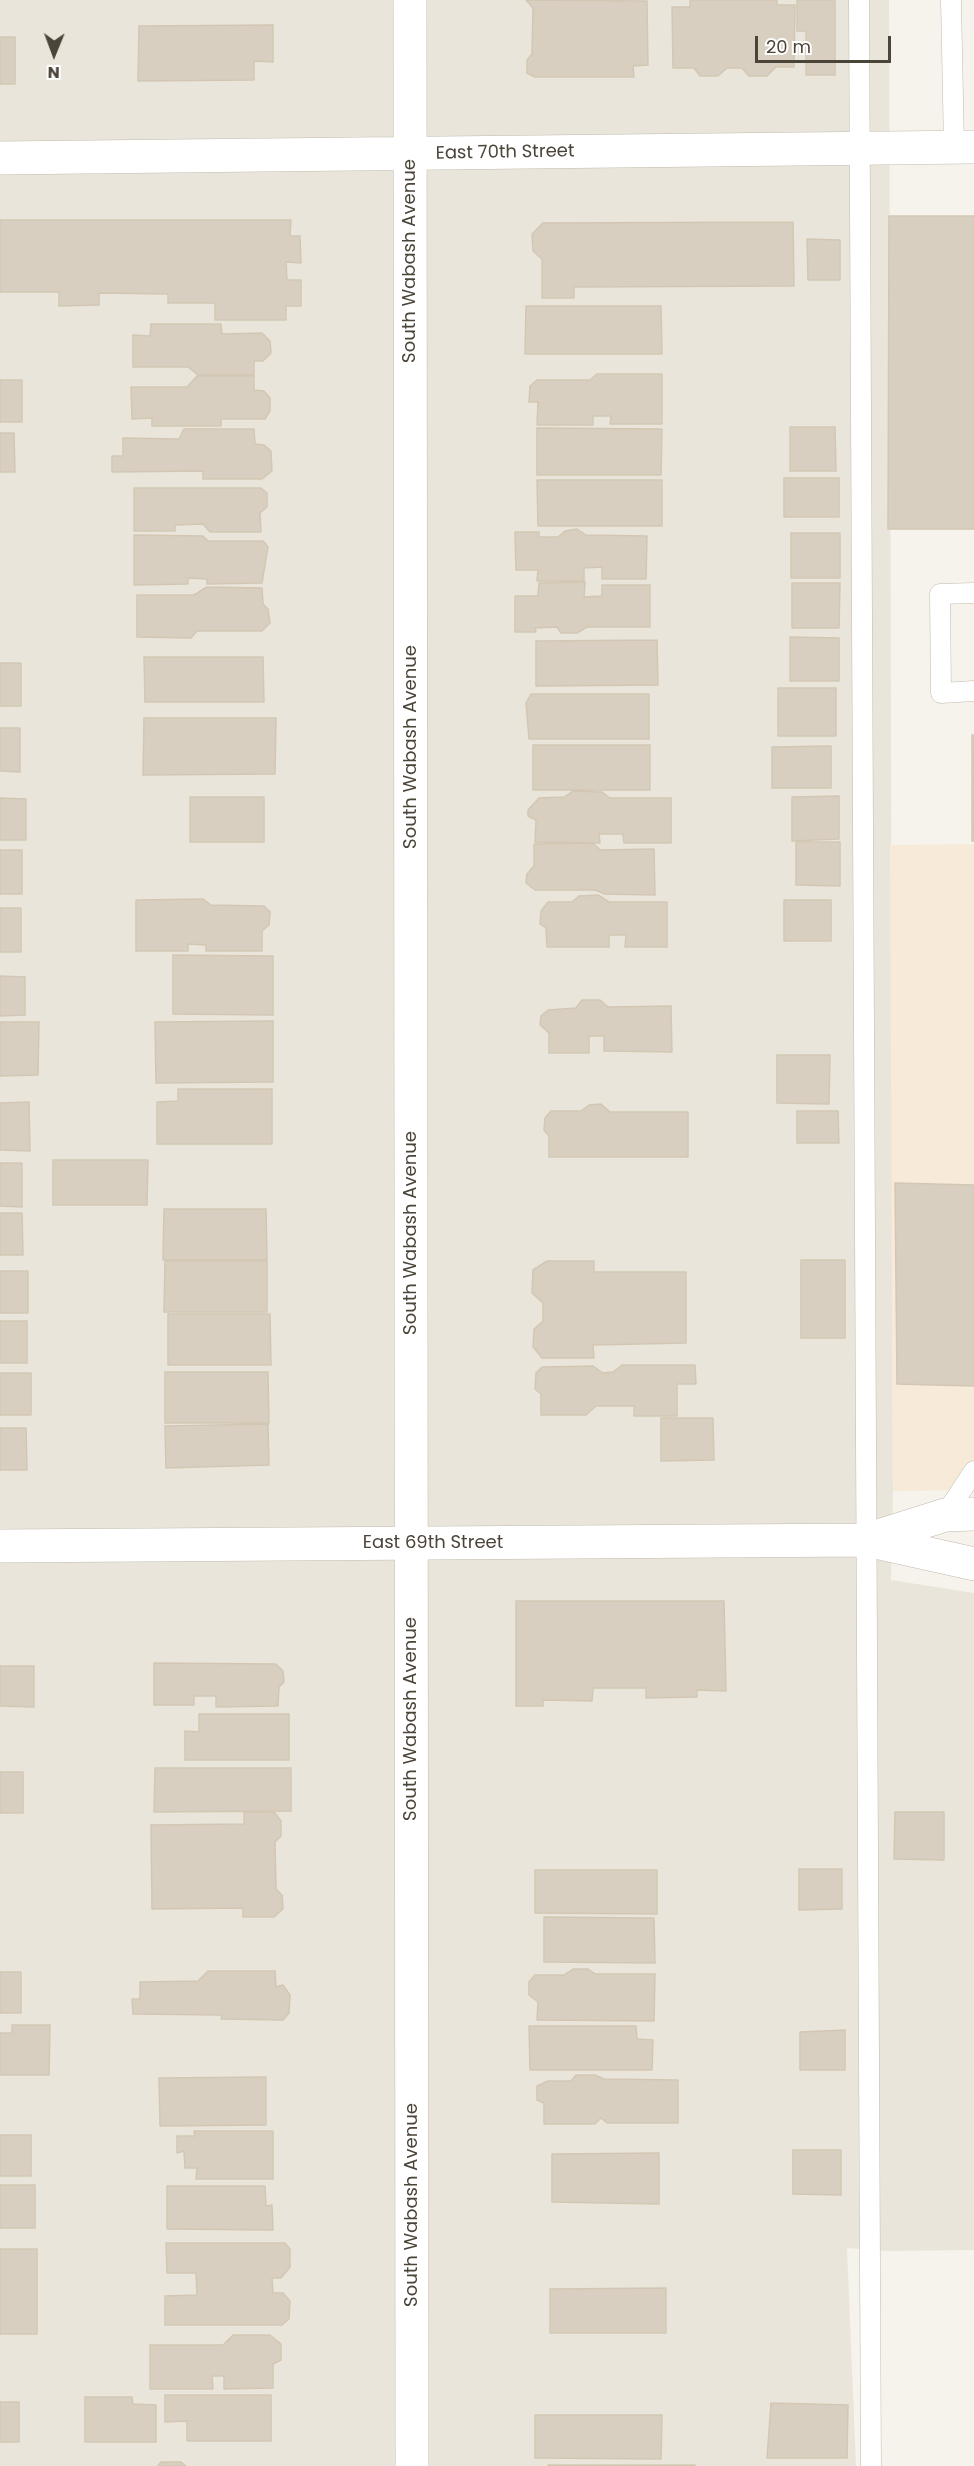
<!DOCTYPE html>
<style>
body{margin:0}
#map{position:relative;width:974px;height:2466px;overflow:hidden;background:#f6f3ec;font-family:Poppins,sans-serif}
canvas{display:block}
.north{position:absolute;left:24px;top:24px;width:60px;height:60px;-webkit-text-stroke:4px #fff;paint-order:stroke;rotate:181deg;font-size:16px;font-weight:700;line-height:24px;text-align:center;color:#4b4439}
.north::after{content:'';display:block;margin:auto;width:21px;height:27px;background:#4b4439;clip-path:polygon(50% 0,100% 100%,50% 72%,0 100%)}
.scale{position:absolute;left:755px;top:36px;width:136px;height:27px;box-sizing:border-box;border:3px solid #4b4439;border-top:0;padding-left:8px;font-size:18px;line-height:21px;white-space:nowrap;color:#4b4439;-webkit-text-stroke:4px #fff;paint-order:stroke}
</style>
<div id="map">
<canvas width="974" height="2466"></canvas>
<div class="north">N</div>
<div class="scale">20 m</div>
</div>
<script>
const ctx = document.querySelector('canvas').getContext('2d');
ctx.lineJoin = 'round';
function fillPath(path, color) {
  ctx.fillStyle = color;
  ctx.fill(path, 'evenodd');
}
function toPath(rows) {
  const path = new Path2D();
  for (const r of rows) {
    path.moveTo(r[0], r[1]);
    for (let i = 2; i < r.length; i += 2) path.lineTo(r[i], r[i + 1]);
  }
  return path;
}
function stroke(path, color, width, dash) {
  ctx.strokeStyle = color;
  ctx.lineWidth = width;
  ctx.lineCap = dash ? 'butt' : 'round';
  ctx.setLineDash(dash || []);
  ctx.stroke(path);
}
function drawText(font, color, halo, rows, align = 'center') {
  ctx.font = font + ' Poppins,sans-serif';
  ctx.lineWidth = 6;
  ctx.setLineDash([]);
  ctx.textBaseline = 'middle';
  ctx.strokeStyle = halo;
  ctx.fillStyle = color;
  for (const [text, x, y, turn = 0] of rows) {
    ctx.save();
    ctx.translate(x, y);
    ctx.rotate((+turn || 0) * Math.PI / 180);
    ctx.textAlign = isNaN(turn) ? turn : align;
    if (halo) ctx.strokeText(text, 0, 0);
    ctx.fillText(text, 0, 0);
    ctx.restore();
  }
}
fillPath(toPath([
 [0,0,889,0,893,1491,891,1580,974,1593,974,2250,886,2251,847,2248,856,2466,0,2466]
]), '#eae5da');
fillPath(toPath([
 [974,844,974,1490,893,1491,890,845]
]), '#f7ead8');
const building = toPath([
 [526,0,647,1,648,65,633,66,634,77,535,77,527,73,527,60,532,54,533,8,526,0],
 [690,0,777,0,777,5,795,5,794,67,776,67,767,76,749,76,742,68,727,68,718,76,700,76,694,68,673,68,672,7,690,7,690,0],
 [797,0,835,0,835,75,806,75,806,31,797,31,797,0],
 [273,25,273,62,254,61,254,80,138,81,139,26,273,25],
 [0,37,15,37,15,84,0,84,0,37],
 [889,216,974,216,974,529,888,529,889,216],
 [0,220,291,220,290,236,300,236,301,263,286,262,287,280,301,280,301,306,286,306,286,320,215,320,215,303,168,303,168,294,99,293,99,305,59,306,59,292,0,292,0,220],
 [793,222,794,286,574,287,574,298,542,298,542,259,533,251,532,234,543,223,793,222],
 [807,239,840,240,840,280,808,280,807,239],
 [526,306,661,306,662,354,525,354,526,306],
 [151,324,221,324,222,334,262,333,270,341,271,353,263,361,254,361,254,375,198,375,188,367,133,367,133,335,150,336,151,324],
 [597,374,662,374,662,424,610,424,611,416,593,416,593,425,537,425,538,402,529,402,530,386,537,380,590,380,597,374],
 [197,376,254,376,254,390,264,391,270,398,270,411,265,419,221,419,221,426,152,426,152,418,132,419,131,387,187,387,197,376],
 [0,380,22,380,22,422,0,422,0,380],
 [790,427,835,427,836,471,790,471,790,427],
 [537,428,662,429,661,475,537,475,537,428],
 [184,429,254,429,255,444,264,445,271,451,272,471,262,479,203,479,203,471,112,472,112,456,123,456,123,438,179,439,184,429],
 [0,433,14,433,15,472,0,472,0,433],
 [784,478,839,478,839,517,784,517,784,478],
 [537,480,662,480,662,526,538,526,537,480],
 [134,488,261,488,267,493,267,507,260,513,261,532,210,532,203,524,175,525,175,531,134,531,134,488],
 [577,529,586,535,647,536,646,579,602,579,602,567,584,568,584,581,537,581,538,570,516,570,515,532,539,532,539,537,558,537,565,531,577,529],
 [791,533,840,533,840,578,791,578,791,533],
 [134,535,203,536,208,541,263,541,268,547,262,583,207,584,207,579,188,578,188,584,134,585,134,535],
 [585,582,584,597,602,596,602,585,650,585,650,627,587,627,577,633,561,633,557,627,535,628,536,632,515,632,515,596,538,596,539,583,585,582],
 [792,583,840,583,839,628,792,628,792,583],
 [207,587,262,588,263,604,268,609,270,623,262,631,197,631,191,638,137,637,137,595,194,595,207,587],
 [790,637,839,638,839,681,790,681,790,637],
 [657,640,658,685,536,686,536,641,657,640],
 [144,657,263,657,264,702,145,702,144,657],
 [0,663,21,663,21,706,0,706,0,663],
 [778,688,836,688,836,736,778,736,778,688],
 [531,694,649,694,649,739,529,739,526,703,531,694],
 [144,718,276,718,275,774,143,775,144,718],
 [0,728,20,728,20,772,0,771,0,728],
 [972,735,974,735,974,841,972,841,972,735],
 [533,745,650,745,650,790,533,790,533,745],
 [831,746,831,788,772,788,772,747,831,746],
 [573,791,602,792,610,798,671,798,671,843,624,843,623,834,599,834,600,843,535,842,536,820,528,816,528,810,539,798,564,797,573,791],
 [839,796,839,839,792,841,792,797,839,796],
 [190,797,264,797,264,842,190,842,190,797],
 [0,798,26,799,26,840,0,840,0,798],
 [796,842,840,842,840,886,796,885,796,842],
 [592,843,601,850,654,849,655,895,605,894,595,890,535,890,526,883,527,874,534,866,534,844,592,843],
 [0,850,22,850,22,894,0,894,0,850],
 [598,895,609,902,667,902,667,947,625,947,626,935,609,935,609,947,547,947,546,928,540,924,541,911,548,902,572,902,579,896,598,895],
 [203,899,211,905,264,906,270,912,269,925,262,931,262,951,206,951,206,945,188,944,188,951,136,951,136,900,203,899],
 [784,900,831,900,831,941,784,941,784,900],
 [0,908,21,908,21,952,0,952,0,908],
 [173,955,273,956,273,1015,173,1014,173,955],
 [0,976,25,977,25,1015,0,1016,0,976],
 [582,1000,600,1000,608,1007,671,1006,672,1052,604,1051,604,1036,589,1036,589,1053,549,1053,549,1033,540,1025,541,1016,548,1010,576,1008,582,1000],
 [273,1021,273,1082,156,1083,155,1022,273,1021],
 [0,1022,39,1022,38,1075,0,1076,0,1022],
 [777,1055,830,1055,829,1104,777,1103,777,1055],
 [178,1089,272,1089,272,1144,157,1144,157,1102,178,1101,178,1089],
 [29,1102,30,1151,0,1150,0,1103,29,1102],
 [601,1104,610,1112,688,1112,688,1157,549,1157,549,1136,544,1130,545,1118,551,1111,581,1111,589,1105,601,1104],
 [797,1111,838,1111,839,1143,797,1143,797,1111],
 [53,1160,148,1160,147,1205,53,1205,53,1160],
 [0,1163,22,1163,22,1207,0,1206,0,1163],
 [895,1183,974,1185,974,1386,897,1384,895,1183],
 [164,1209,266,1209,267,1260,163,1260,164,1209],
 [0,1213,22,1213,23,1255,0,1255,0,1213],
 [801,1260,845,1260,845,1338,801,1338,801,1260],
 [165,1261,267,1261,267,1312,164,1312,165,1261],
 [547,1261,594,1261,594,1272,686,1272,686,1343,593,1345,594,1358,542,1358,533,1347,534,1329,543,1321,543,1303,532,1293,533,1270,547,1261],
 [0,1271,28,1271,28,1313,0,1313,0,1271],
 [168,1314,270,1314,271,1365,168,1365,168,1314],
 [0,1321,27,1321,27,1363,0,1363,0,1321],
 [622,1365,695,1365,696,1384,677,1384,677,1416,634,1416,634,1406,596,1406,586,1415,541,1415,541,1394,535,1389,536,1373,542,1367,593,1366,603,1373,613,1372,622,1365],
 [165,1372,268,1372,269,1423,165,1423,165,1372],
 [0,1373,31,1373,31,1415,0,1415,0,1373],
 [661,1418,713,1418,714,1460,661,1461,661,1418],
 [268,1424,269,1465,166,1468,165,1426,268,1424],
 [0,1428,26,1428,27,1470,0,1470,0,1428],
 [516,1601,724,1601,726,1691,697,1690,697,1697,646,1698,646,1688,593,1688,592,1701,543,1700,543,1706,516,1706,516,1601],
 [154,1663,276,1664,283,1671,284,1682,279,1687,278,1706,216,1707,216,1696,194,1696,194,1705,154,1705,154,1663],
 [0,1666,34,1666,34,1707,0,1706,0,1666],
 [199,1714,289,1714,289,1760,185,1760,185,1731,199,1732,199,1714],
 [155,1768,291,1768,291,1811,154,1812,155,1768],
 [0,1772,23,1772,23,1813,0,1813,0,1772],
 [244,1812,274,1812,281,1821,281,1836,275,1842,276,1889,282,1895,283,1909,274,1917,243,1917,243,1908,152,1909,151,1825,244,1824,244,1812],
 [895,1812,944,1812,944,1860,894,1859,895,1812],
 [799,1869,842,1869,842,1909,799,1910,799,1869],
 [535,1870,657,1870,657,1914,535,1913,535,1870],
 [544,1917,654,1918,655,1963,544,1962,544,1917],
 [573,1969,588,1969,595,1974,655,1974,654,2021,537,2020,538,2002,529,1995,529,1982,535,1975,564,1975,573,1969],
 [208,1971,275,1971,276,1987,283,1985,290,1995,289,2013,283,2020,221,2019,222,2015,133,2014,132,1999,140,1999,140,1982,198,1981,208,1971],
 [0,1972,21,1972,21,2013,0,2013,0,1972],
 [12,2025,50,2025,49,2075,0,2075,0,2033,12,2033,12,2025],
 [529,2026,636,2026,637,2039,653,2040,652,2070,530,2070,529,2026],
 [845,2030,845,2070,800,2070,800,2032,845,2030],
 [576,2075,595,2075,604,2079,678,2080,678,2123,607,2123,601,2118,595,2124,544,2124,544,2103,537,2100,537,2086,548,2081,571,2081,576,2075],
 [266,2077,266,2125,160,2126,159,2078,266,2077],
 [194,2131,273,2131,273,2179,196,2179,197,2168,185,2168,184,2151,177,2153,177,2136,195,2136,194,2131],
 [0,2135,31,2135,31,2176,0,2176,0,2135],
 [793,2150,841,2150,841,2195,793,2194,793,2150],
 [659,2153,659,2204,552,2202,552,2154,659,2153],
 [0,2185,35,2185,35,2228,0,2228,0,2185],
 [167,2186,265,2186,266,2206,272,2205,273,2230,167,2229,167,2186],
 [166,2243,285,2243,290,2249,290,2267,281,2278,272,2278,273,2293,283,2293,290,2301,289,2319,282,2325,165,2325,165,2296,197,2295,196,2273,167,2273,166,2243],
 [0,2249,37,2249,37,2334,0,2334,0,2249],
 [666,2288,666,2333,550,2333,550,2289,666,2288],
 [233,2335,270,2335,281,2344,281,2360,273,2364,273,2388,224,2389,224,2376,212,2376,213,2389,150,2389,150,2345,223,2345,233,2335],
 [165,2395,271,2395,271,2441,187,2441,187,2421,165,2422,165,2395],
 [85,2397,132,2397,133,2404,156,2405,156,2442,85,2442,85,2397],
 [0,2402,19,2402,19,2442,0,2442,0,2402],
 [771,2403,848,2405,847,2458,767,2458,771,2403],
 [535,2415,662,2415,661,2459,535,2458,535,2415],
 [161,2462,181,2462,186,2466,158,2466,161,2462],
 [548,2465,695,2465,695,2466,548,2466,548,2465]
]);
fillPath(building, '#d8cfc1');
stroke(building, '#d3c7b4', 1.5);
const service = toPath([
 [859,0,871,2466],
 [951,0,954,147],
 [974,593,940,594,941,693,974,691],
 [945,1515,974,1471]
]);
const minor = toPath([
 [410,0,412,2466],
 [0,158,974,147]
]);
const tertiary = toPath([
 [866,1540,945,1515,974,1514],
 [0,1546,866,1540,974,1564]
]);
stroke(service, '#c2bbae', 21);
stroke(minor, '#c2bbae', 34);
stroke(tertiary, '#c2bbae', 34);
stroke(service, '#fff', 20);
stroke(minor, '#fff', 33);
stroke(tertiary, '#fff', 33);
drawText('18px', '#4b4439', '#fff', [
 ["East 70th Street",505,153,-1],
 ["South Wabash Avenue",410,261,-90],
 ["South Wabash Avenue",411,747,-90],
 ["South Wabash Avenue",411,1233,-90],
 ["East 69th Street",433,1543],
 ["South Wabash Avenue",411,1719,-90],
 ["South Wabash Avenue",412,2205,-90]
]);
</script>
